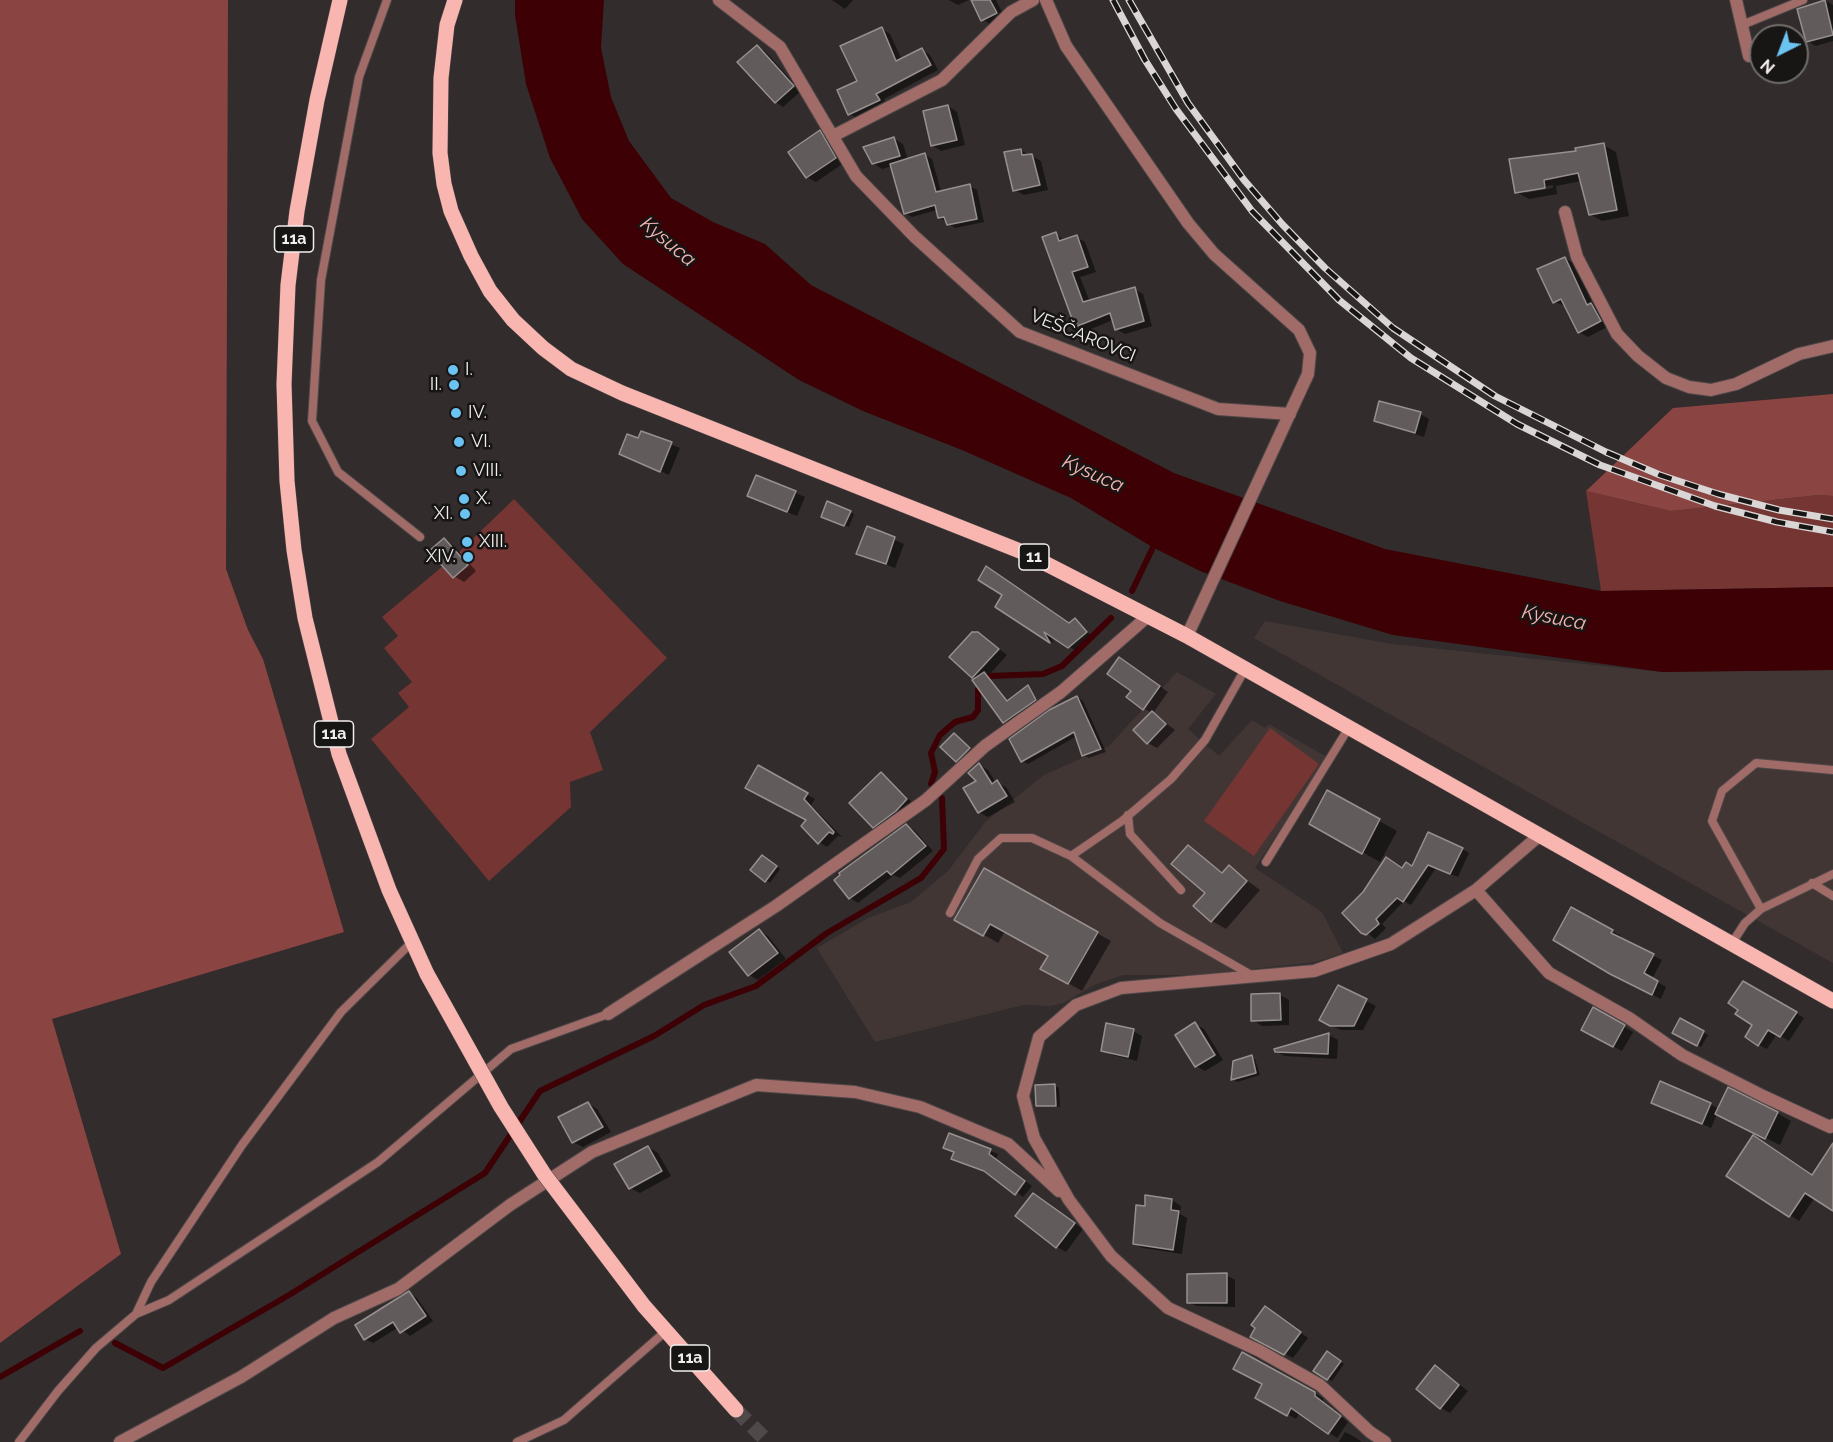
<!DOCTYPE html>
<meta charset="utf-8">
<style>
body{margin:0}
#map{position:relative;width:1833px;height:1442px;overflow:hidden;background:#322c2c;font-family:Raleway,sans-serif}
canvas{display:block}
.north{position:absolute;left:1749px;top:24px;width:60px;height:60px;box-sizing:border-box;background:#181515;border:2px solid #6f6c6c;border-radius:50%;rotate:222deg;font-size:16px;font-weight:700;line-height:24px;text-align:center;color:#f2eeee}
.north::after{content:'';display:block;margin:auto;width:21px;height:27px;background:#6bc3f2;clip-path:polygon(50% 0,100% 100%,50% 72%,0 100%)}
</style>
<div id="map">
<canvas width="1833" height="1442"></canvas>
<div class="north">N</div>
</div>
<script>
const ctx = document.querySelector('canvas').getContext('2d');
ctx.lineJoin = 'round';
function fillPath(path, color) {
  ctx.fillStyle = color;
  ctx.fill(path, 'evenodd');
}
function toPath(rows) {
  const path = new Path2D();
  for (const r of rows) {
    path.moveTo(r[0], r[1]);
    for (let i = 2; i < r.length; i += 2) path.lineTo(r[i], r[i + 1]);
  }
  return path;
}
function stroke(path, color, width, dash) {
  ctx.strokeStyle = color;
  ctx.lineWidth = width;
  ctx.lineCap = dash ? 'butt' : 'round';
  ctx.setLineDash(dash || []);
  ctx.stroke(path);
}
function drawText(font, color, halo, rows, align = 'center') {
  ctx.font = font + ' Raleway,sans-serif';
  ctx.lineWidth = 5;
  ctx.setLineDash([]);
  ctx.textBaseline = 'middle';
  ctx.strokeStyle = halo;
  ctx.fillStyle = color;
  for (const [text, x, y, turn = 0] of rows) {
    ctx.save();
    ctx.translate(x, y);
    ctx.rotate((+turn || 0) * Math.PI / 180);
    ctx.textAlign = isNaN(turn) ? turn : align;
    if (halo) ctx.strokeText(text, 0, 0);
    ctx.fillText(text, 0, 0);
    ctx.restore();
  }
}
fillPath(toPath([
 [1265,621,1392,644,1662,672,1833,670,1833,963,1254,638],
 [1177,672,1216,694,1188,729,1219,756,1252,720,1265,728,1269,724,1327,757,1255,868,1322,912,1343,953,1316,962,1196,975,1123,975,1094,985,1064,1003,1051,1006,1023,1005,875,1042,817,948,868,918,911,902,948,871,986,821,1044,775,1109,746]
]), '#423635');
fillPath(toPath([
 [1586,491,1671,511,1819,495,1833,496,1833,587,1601,591],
 [514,499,667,658,590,732,603,770,570,782,571,807,489,881,371,739,409,707,398,693,412,682,384,648,398,636,382,617,456,555],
 [1270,728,1319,764,1254,856,1204,821]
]), '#743533');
fillPath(toPath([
 [0,0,228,0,226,569,248,630,263,659,344,932,52,1019,121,1254,0,1343],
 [1833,394,1833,496,1819,495,1671,511,1586,491,1673,408]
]), '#8a4542');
fillPath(toPath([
 [515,0,604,0,601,48,611,97,629,141,671,198,713,222,765,244,811,285,1174,473,1385,549,1601,591,1833,587,1833,670,1662,672,1393,635,1280,601,1200,571,1154,548,1071,498,962,450,863,411,799,380,623,264,582,219,550,158,526,84,515,15]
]), '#3d0004');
fillPath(toPath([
 [832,0,853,0,845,9],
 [949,0,969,0,958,5],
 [973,0,996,0,1005,18,991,25,982,19],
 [1825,0,1833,5,1833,41,1816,46,1807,41],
 [882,29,890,34,902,60,922,50,930,55,938,70,884,99,887,105,858,119,850,114,859,82],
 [757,46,765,51,801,91,783,107,776,102],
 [948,106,957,112,965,145,941,151,932,145],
 [820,132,829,137,844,163,816,182,807,177],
 [894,139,903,144,908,160,925,155,932,159,941,192,970,186,977,190,984,222,955,228,939,217,937,210,912,217,905,213,892,166,882,169,873,163],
 [1604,145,1616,152,1629,216,1602,221,1590,214,1581,181,1556,186,1557,194,1529,199,1517,192,1578,152],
 [1553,185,1553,188,1525,193,1525,190],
 [1020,150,1041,161,1048,190,1024,195,1015,190],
 [1056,234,1065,241,1076,237,1085,242,1096,272,1080,277,1090,302,1134,289,1143,294,1152,326,1125,334,1116,329,1113,320,1086,331,1077,326],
 [1565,258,1575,264,1594,306,1601,310,1609,326,1588,337,1579,332,1566,306,1554,302],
 [1420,414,1429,419,1424,437,1375,421],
 [642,433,680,448,669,475,627,456],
 [756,476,805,497,797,516,758,500],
 [850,512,854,514,849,527,827,518],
 [868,528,904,544,895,568,858,553],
 [444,540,453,545,476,571,464,582,454,576],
 [997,606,1070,624,1075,620,1093,637,1076,651,1049,633,1054,643],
 [978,633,1007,655,988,676,1009,702,1028,687,1039,702,1008,724,973,677],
 [1128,664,1168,692,1153,713,1175,730,1157,748,1148,743,1152,713,1143,708,1133,690],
 [1077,697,1083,701,1106,752,1089,758,1083,755,1077,736,1028,764,1022,761],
 [958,737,973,751,961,763,957,760],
 [979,765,988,770,996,783,1006,787,1015,802,988,817,979,812],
 [758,767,815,799,811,805,842,837,838,836,827,847,819,842,808,820],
 [881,774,914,804,882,831,874,826],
 [1328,792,1397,831,1380,862,1311,823],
 [907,826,914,830,933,851,900,878,894,875,858,903,850,898],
 [1188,847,1224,873,1229,867,1260,890,1226,929,1212,921,1207,892],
 [1462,849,1469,853,1458,877,1436,868,1411,905,1404,901,1382,924,1386,928,1375,939,1344,913,1403,869],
 [766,859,780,869,770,883,752,870],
 [984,870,1111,941,1082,991,1042,968,1050,956,1005,931,998,943,957,919],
 [1571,909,1621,936,1619,939,1662,960,1652,979,1666,987,1661,999,1621,979],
 [759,930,768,936,786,959,758,980,749,975,731,952],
 [1743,983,1804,1018,1789,1041,1777,1034,1767,1049,1759,1045,1754,1024,1740,1009],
 [1338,987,1376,1006,1363,1030,1341,1030,1330,1025],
 [1280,995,1289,1000,1289,1025,1262,1026,1253,1020],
 [1594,1009,1633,1032,1622,1051,1583,1030],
 [1680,1020,1708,1035,1701,1047,1674,1032],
 [1195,1024,1204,1029,1223,1060,1205,1071,1196,1066],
 [1133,1031,1142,1036,1137,1061,1112,1055,1103,1050],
 [1329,1035,1338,1040,1337,1059,1285,1056,1276,1051],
 [1251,1057,1255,1059,1260,1075,1237,1082,1233,1079],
 [1055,1086,1059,1088,1060,1107,1037,1105],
 [588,1103,597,1109,611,1132,583,1147,573,1142],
 [1653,1103,1710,1104,1719,1109,1777,1113,1791,1121,1780,1145,1717,1114,1711,1128],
 [950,1135,998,1154,996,1159,1032,1186,1023,1197,990,1173,953,1158,955,1152],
 [1833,1146,1833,1209,1815,1197,1799,1221,1728,1175,1813,1176],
 [648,1147,658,1153,671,1176,640,1193,630,1188],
 [1034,1195,1083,1229,1066,1252,1057,1247],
 [1172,1200,1181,1206,1180,1214,1187,1218,1182,1254,1143,1248,1134,1243,1146,1208],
 [1226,1275,1235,1280,1235,1307,1197,1306,1188,1302],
 [409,1293,417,1298,433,1321,410,1336,399,1327,373,1343,365,1339],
 [1274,1313,1308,1338,1293,1358,1252,1337],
 [1243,1354,1323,1398,1323,1402,1348,1422,1337,1438,1300,1412,1296,1419,1257,1397,1264,1384],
 [1332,1356,1344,1364,1332,1381,1315,1371],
 [1436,1367,1468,1391,1450,1413,1441,1408],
 [1345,1432,1353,1436,1362,1442,1339,1442]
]), '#0007');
stroke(toPath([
 [1132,591,1156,541],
 [931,784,935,772,931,753,940,735,955,722,973,717,978,710,978,689,990,676,1043,674,1062,666,1111,618],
 [115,1343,163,1368,289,1295,485,1173,540,1091,654,1036,704,1005,756,986,827,933,921,878,944,849,942,798],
 [0,1377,80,1331]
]), '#3d0004', 6);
const building = toPath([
 [971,0,990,0,997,13,981,21,971,0],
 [1825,0,1833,35,1806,42,1797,9,1825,0],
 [882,27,896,61,922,48,931,65,876,94,880,100,848,115,837,90,857,81,840,46,882,27],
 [757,45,794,86,775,103,737,62,757,45],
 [948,105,957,140,931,146,923,111,948,105],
 [820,130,836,158,806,178,788,152,820,130],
 [894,137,900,156,872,164,863,147,894,137],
 [1604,143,1617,210,1589,215,1578,173,1544,180,1545,188,1515,193,1509,159,1576,151,1575,148,1604,143],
 [1021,149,1022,155,1032,154,1040,185,1013,191,1004,152,1021,149],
 [925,153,936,192,970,184,977,219,947,225,944,217,938,218,935,205,904,214,890,164,925,153],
 [1056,232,1059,241,1077,235,1088,267,1072,272,1083,302,1135,287,1144,321,1115,330,1110,313,1075,327,1042,237,1056,232],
 [1565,257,1587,305,1591,303,1601,321,1578,333,1561,299,1553,303,1537,269,1565,257],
 [1379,401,1421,412,1415,433,1374,421,1379,401],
 [641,431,672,442,660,472,619,454,627,434,638,438,641,431],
 [756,475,796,491,787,512,747,496,756,475],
 [827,501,851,511,844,526,821,517,827,501],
 [867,526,895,537,886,564,856,554,867,526],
 [444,538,468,565,453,578,429,551,444,538],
 [986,566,1069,623,1075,618,1087,632,1068,648,1044,632,1050,643,995,607,1002,595,978,580,986,566],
 [972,632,978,632,999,649,972,678,949,657,972,632],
 [1119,657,1160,686,1143,710,1126,697,1131,691,1107,674,1119,657],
 [984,672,1007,701,1028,685,1036,700,1003,723,972,680,984,672],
 [1077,696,1101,749,1082,756,1074,732,1021,762,1009,739,1049,710,1077,696],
 [1152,711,1166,724,1147,744,1133,730,1152,711],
 [954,733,970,748,956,762,940,747,954,733],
 [979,763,992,784,997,780,1007,796,978,813,963,788,976,781,968,773,979,763],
 [758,765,808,793,804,799,834,832,833,834,829,832,818,844,801,826,806,820,745,788,758,765],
 [881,772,907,799,896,811,873,828,849,803,881,772],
 [1327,790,1380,819,1362,854,1309,824,1327,790],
 [906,824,926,846,891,875,887,871,849,899,834,880,840,875,839,873,906,824],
 [1428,832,1463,848,1450,874,1428,865,1403,902,1397,898,1376,919,1379,924,1366,935,1361,933,1342,913,1363,892,1386,857,1402,868,1406,862,1412,866,1428,832],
 [1188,845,1222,873,1229,865,1247,881,1211,922,1193,906,1205,893,1171,864,1188,845],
 [762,855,777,866,765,882,750,870,762,855],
 [984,868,1098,932,1068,984,1040,969,1048,956,990,924,983,936,954,920,984,868],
 [1571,907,1613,930,1611,933,1654,954,1644,973,1658,981,1652,995,1610,974,1553,940,1571,907],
 [759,929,778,953,748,976,729,952,759,929],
 [1743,981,1797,1012,1780,1037,1768,1030,1758,1046,1745,1037,1752,1025,1735,1014,1738,1010,1728,1003,1743,981],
 [1338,985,1367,999,1354,1026,1330,1026,1319,1020,1338,985],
 [1280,993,1281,1020,1251,1021,1251,994,1280,993],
 [1593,1007,1625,1025,1613,1047,1581,1030,1593,1007],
 [1680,1018,1704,1031,1697,1046,1672,1033,1680,1018],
 [1195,1022,1215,1055,1195,1067,1175,1035,1195,1022],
 [1106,1023,1134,1029,1128,1057,1101,1051,1106,1023],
 [1329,1033,1328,1054,1275,1052,1274,1049,1329,1033],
 [1252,1055,1256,1073,1231,1080,1233,1061,1252,1055],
 [1660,1081,1711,1103,1702,1124,1651,1103,1660,1081],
 [1055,1084,1056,1106,1036,1106,1035,1085,1055,1084],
 [1728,1087,1778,1112,1765,1139,1715,1114,1728,1087],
 [588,1102,603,1127,572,1143,558,1117,588,1102],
 [949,1133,991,1149,989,1154,1025,1181,1015,1195,984,1171,951,1159,954,1152,943,1148,949,1133],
 [1753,1135,1812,1175,1833,1143,1833,1211,1805,1193,1789,1217,1726,1176,1753,1135],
 [648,1146,662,1171,629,1189,614,1164,648,1146],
 [1033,1193,1075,1223,1056,1248,1015,1216,1033,1193],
 [1145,1195,1172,1199,1171,1210,1179,1211,1173,1250,1133,1244,1136,1205,1145,1206,1145,1195],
 [1227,1273,1227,1303,1187,1303,1187,1274,1227,1273],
 [409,1291,426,1316,400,1333,393,1322,364,1340,355,1325,409,1291],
 [1265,1306,1301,1332,1284,1355,1250,1337,1255,1328,1251,1325,1265,1306],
 [1327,1351,1341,1361,1327,1380,1313,1371,1327,1351],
 [1242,1352,1315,1392,1315,1396,1341,1416,1328,1434,1291,1408,1287,1416,1255,1398,1262,1384,1233,1369,1242,1352],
 [1435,1365,1459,1385,1440,1409,1416,1389,1435,1365]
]);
fillPath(building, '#625b5b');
stroke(building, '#97908f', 1.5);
stroke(toPath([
 [736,1410,768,1442]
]), '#4f4949', 15, [15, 8]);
const lane = toPath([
 [387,0,359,77,321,280,312,421,338,472,420,537],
 [1742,25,1803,0],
 [1128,815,1130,834,1181,890],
 [1071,856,1122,821,1171,779,1205,740,1244,671],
 [1266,862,1348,729],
 [1812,883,1833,896],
 [1761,909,1712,821,1722,791,1756,763,1833,770],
 [950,913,978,859,1001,838,1032,838,1071,856,1160,923,1253,976],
 [1732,943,1745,923,1761,909,1833,874],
 [136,1314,151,1282,242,1145,341,1012,412,942],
 [19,1442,58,1391,96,1348,136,1314,169,1300,378,1162,511,1049,608,1014],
 [517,1442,564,1420,666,1331]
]);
const street = toPath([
 [719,0,780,47,856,176,914,236,1020,332,1218,409,1290,414],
 [1046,0,1066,46,1188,223,1214,254,1299,330,1310,353,1308,374,1187,636],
 [1736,0,1749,56],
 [833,136,942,80,1011,12,1033,0],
 [1565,212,1577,257,1617,334,1638,356,1666,378,1689,387,1711,390,1736,384,1799,354,1833,346],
 [1476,890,1549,973,1629,1018,1682,1055,1763,1096,1830,1127,1833,1125],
 [608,1014,776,906,926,800,985,746,1061,692,1147,617],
 [120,1442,241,1377,334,1318,398,1289,510,1205,592,1152,756,1085,855,1092,920,1107,1008,1144,1059,1191],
 [1385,1442,1370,1432,1320,1385,1260,1351,1168,1308,1111,1256,1069,1200,1034,1138,1023,1096,1039,1037,1076,1005,1121,988,1314,971,1391,944,1476,890,1540,835]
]);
const primary = toPath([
 [340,0,317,100,297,211,288,285,284,384,287,481,294,550,305,618,339,754,389,890,427,974],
 [455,0,447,25,441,78,440,153,444,184,451,211,471,256,490,291,513,320,543,348,571,369,622,393,1025,553,1187,636,1833,1001],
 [644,1306,736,1410]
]);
stroke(lane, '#4d4747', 10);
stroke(street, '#4d4747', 14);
stroke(primary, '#4d4747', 16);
stroke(lane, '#a16b68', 8);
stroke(street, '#a16b68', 12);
stroke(primary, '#f9b6b1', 15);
const rail = toPath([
 [1113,0,1145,60,1176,109,1252,211,1339,300,1411,358,1517,424,1600,465,1715,506,1777,522,1833,532],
 [1129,0,1188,103,1244,180,1282,224,1325,268,1393,328,1495,396,1606,452,1660,475,1718,494,1779,510,1833,519]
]);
stroke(rail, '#dad6d6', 7);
stroke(rail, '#181515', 4.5, [14]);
const primaryBridge = toPath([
 [427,974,501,1107,544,1174,644,1306]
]);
stroke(primaryBridge, '#4d4747', 16, []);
stroke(primaryBridge, '#f9b6b1', 15);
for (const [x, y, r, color] of [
 [453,370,6,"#6bc3f2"],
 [454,385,6,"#6bc3f2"],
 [456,413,6,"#6bc3f2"],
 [459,442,6,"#6bc3f2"],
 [461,471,6,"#6bc3f2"],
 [464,499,6,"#6bc3f2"],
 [465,514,6,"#6bc3f2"],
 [467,542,6,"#6bc3f2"],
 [468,557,6,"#6bc3f2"]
]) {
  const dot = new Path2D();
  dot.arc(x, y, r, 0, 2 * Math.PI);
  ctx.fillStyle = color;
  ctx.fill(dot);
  stroke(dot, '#181515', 2);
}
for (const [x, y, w] of [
 [294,239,39],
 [1034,557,30],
 [334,734,39],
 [690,1358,39]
]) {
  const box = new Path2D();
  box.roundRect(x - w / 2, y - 13, w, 26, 4.5);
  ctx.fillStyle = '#181515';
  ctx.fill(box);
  stroke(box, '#f2eeee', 1.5);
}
drawText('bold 16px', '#f2eeee', null, [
 ["11a",294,239],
 ["11",1034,557],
 ["11a",334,734],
 ["11a",690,1358]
]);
drawText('18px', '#f2eeee', '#181515', [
 ["VEŠČAROVCI",1083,336,22]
]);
drawText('18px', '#f2eeee', '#181515', [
 ["I.",465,370],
 ["II.",442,385,"right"],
 ["IV.",468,413],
 ["VI.",471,442],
 ["VIII.",473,471],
 ["X.",476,499],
 ["XI.",453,514,"right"],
 ["XIII.",479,542],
 ["XIV.",456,557,"right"]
], 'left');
drawText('italic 20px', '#f6b6b1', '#181515', [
 ["Kysuca",668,242,40],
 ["Kysuca",1093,474,24],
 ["Kysuca",1554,618,11]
]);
</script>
